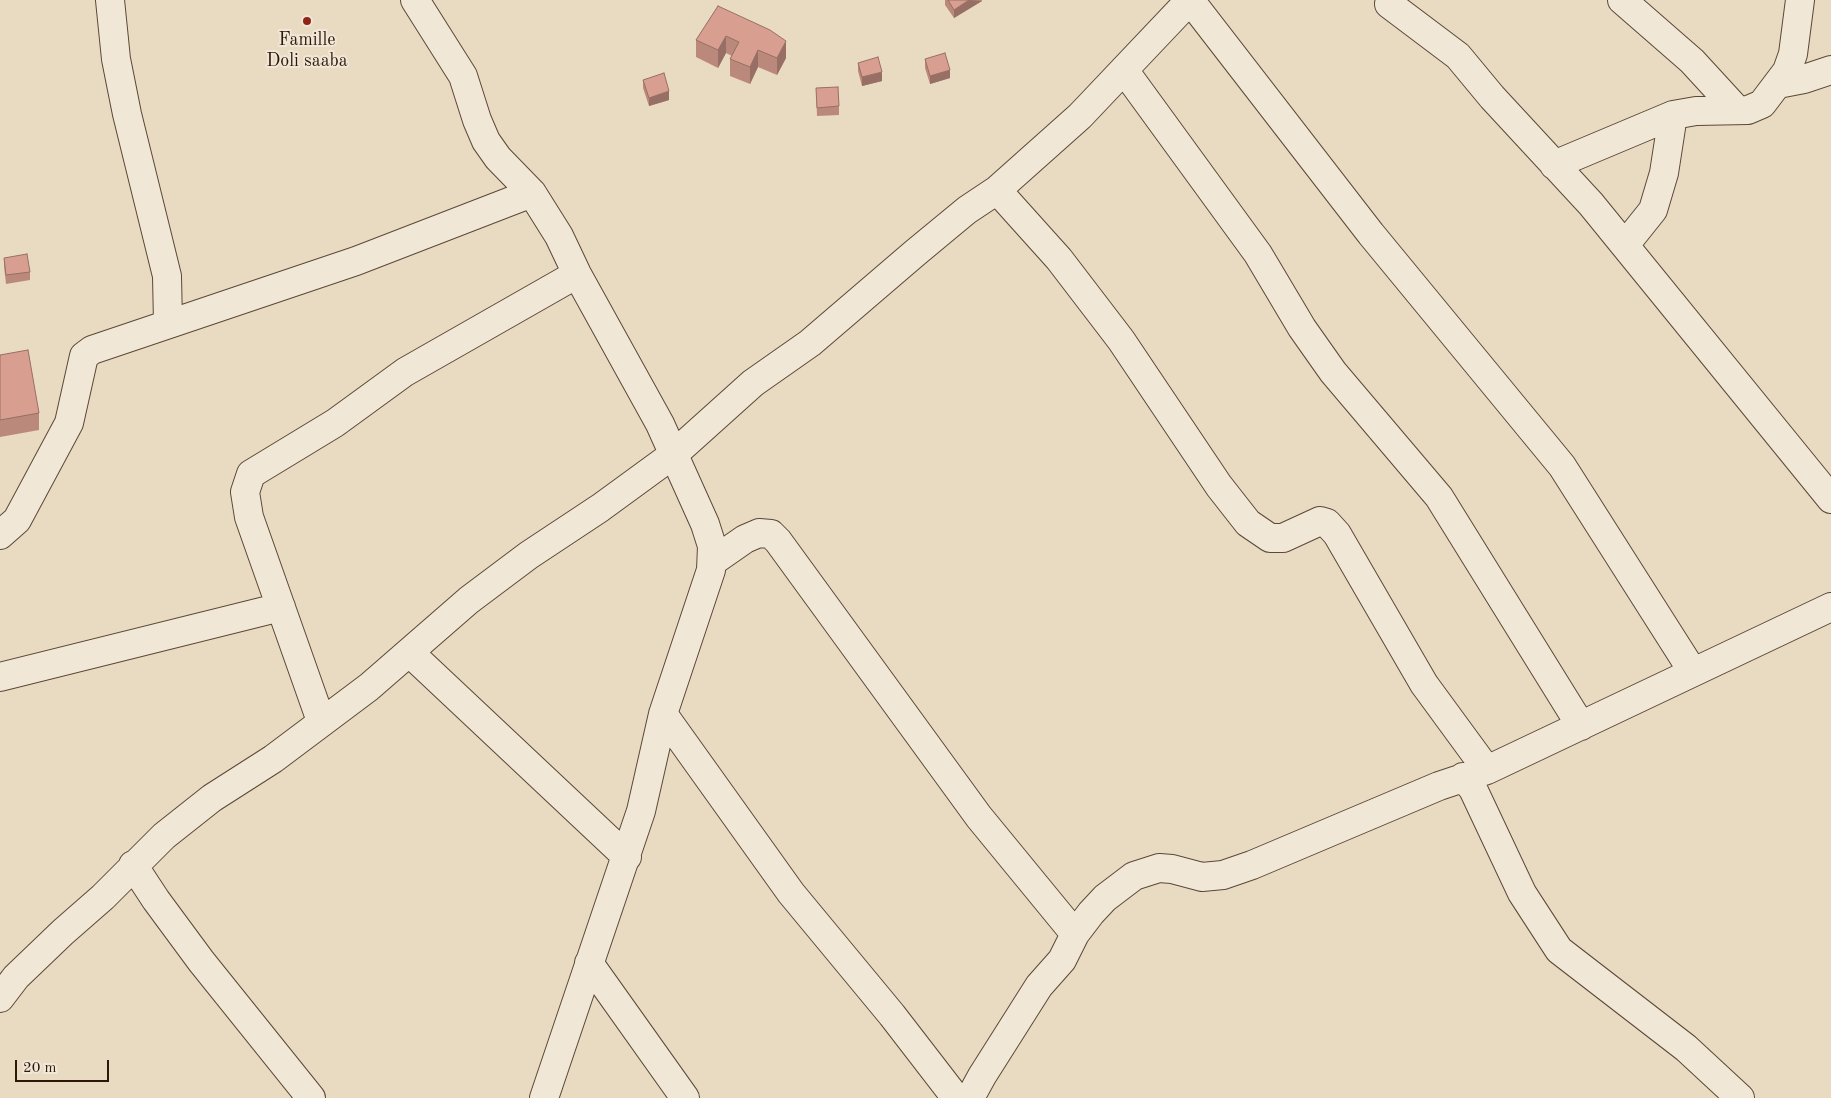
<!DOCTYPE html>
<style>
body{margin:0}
#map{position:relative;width:1831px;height:1098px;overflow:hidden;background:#e9dac2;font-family:"Old Standard TT",serif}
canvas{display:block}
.scale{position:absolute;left:15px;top:1060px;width:94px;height:22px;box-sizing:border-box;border:2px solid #2c1708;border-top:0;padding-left:6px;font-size:15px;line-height:18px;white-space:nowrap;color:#2c1708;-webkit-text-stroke:4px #f1e7d7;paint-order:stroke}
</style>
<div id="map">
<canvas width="1831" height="1098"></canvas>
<div class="scale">20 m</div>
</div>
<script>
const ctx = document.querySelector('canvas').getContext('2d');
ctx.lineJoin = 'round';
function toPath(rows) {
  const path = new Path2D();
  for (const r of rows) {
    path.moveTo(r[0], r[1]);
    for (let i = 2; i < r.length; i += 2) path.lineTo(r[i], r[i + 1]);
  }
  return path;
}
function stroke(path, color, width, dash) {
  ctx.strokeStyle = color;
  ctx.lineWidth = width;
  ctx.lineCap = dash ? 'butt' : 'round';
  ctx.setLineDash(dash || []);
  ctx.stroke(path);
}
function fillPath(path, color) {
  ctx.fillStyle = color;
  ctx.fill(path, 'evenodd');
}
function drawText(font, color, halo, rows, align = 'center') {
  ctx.font = font + ' "Old Standard TT",serif';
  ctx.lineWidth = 4;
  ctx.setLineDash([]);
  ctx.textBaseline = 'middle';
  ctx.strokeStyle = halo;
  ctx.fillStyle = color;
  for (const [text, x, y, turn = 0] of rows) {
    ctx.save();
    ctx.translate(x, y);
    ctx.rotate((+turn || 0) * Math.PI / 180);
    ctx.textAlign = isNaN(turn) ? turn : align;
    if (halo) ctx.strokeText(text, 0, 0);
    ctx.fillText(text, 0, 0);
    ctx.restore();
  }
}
const minor = toPath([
 [110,0,116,59,127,114,167,276,168,323],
 [415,0,463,76,477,120,486,141,498,158,532,193,559,236,577,274,660,424,705,524,712,546,711,570,663,714,641,811,544,1098],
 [1622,0,1692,61,1737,110],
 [1389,4,1458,56,1492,97,1591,204,1831,499],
 [1124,70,1258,254,1302,328,1333,372,1439,497,1581,726],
 [1778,84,1804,79,1831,70],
 [1554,165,1673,115,1696,111,1748,110,1762,104,1787,71,1793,54,1800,0],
 [997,190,1059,259,1121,340,1219,486,1248,523,1270,538,1283,538,1320,521,1327,523,1337,534,1424,684,1487,770],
 [1625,245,1653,210,1664,173,1673,115],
 [0,535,17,520,69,423,84,356,92,350,356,261,532,193],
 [712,562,745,539,759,533,771,534,778,541,979,817,1075,934],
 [410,653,627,857],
 [0,677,281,607],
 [663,714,791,893,892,1015,956,1098],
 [321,721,249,517,245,492,251,474,335,423,405,372,577,274],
 [1463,777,1473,789,1522,893,1559,950,1686,1048,1740,1098],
 [133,865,156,900,201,961,311,1098],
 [589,963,685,1098],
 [0,998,16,977,63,932,103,897,164,836,212,798,273,759,369,687,469,600,529,555,600,508,674,454,753,383,810,343,915,253,967,210,997,190,1080,116,1190,0,1371,234,1562,466,1693,672],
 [970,1098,982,1076,1039,986,1062,960,1075,934,1091,913,1105,898,1134,876,1159,868,1172,869,1202,877,1223,875,1252,865,1439,786,1487,770,1831,607]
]);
stroke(minor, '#5b4836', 30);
stroke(minor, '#f1e7d7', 28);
fillPath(toPath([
 [945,0,982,0,982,1,954,18,945,5],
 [718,6,786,58,777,75,758,67,750,84,730,76,730,59,732,56,726,53,718,68,696,57,696,40],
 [925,59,950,78,930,84,925,68],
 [858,63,882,81,862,86,858,71],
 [643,80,669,100,649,106,643,88],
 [816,88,839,106,839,115,817,116],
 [4,258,30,272,30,280,6,284,4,266],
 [0,355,39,413,39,430,0,437]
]), '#ba897c');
fillPath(toPath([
 [969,0,982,1,954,18,954,10],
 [726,36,726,53,718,68,718,50],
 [786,41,786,58,777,75,777,58],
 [758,50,758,67,750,84,750,67],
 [950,70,950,78,930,84,930,76],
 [882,72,882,81,862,86,862,77],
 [669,91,669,100,649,106,649,98]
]), '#976f65');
const building = toPath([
 [948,0,969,0,954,10,948,0],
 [718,6,770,30,786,41,777,58,758,50,750,67,730,59,739,42,726,36,718,50,696,40,718,6],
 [945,53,950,70,930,76,925,59,945,53],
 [878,57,882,72,862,77,858,63,878,57],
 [664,73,669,91,649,98,643,80,664,73],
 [838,87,839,106,817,108,816,88,838,87],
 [27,254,30,272,6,275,4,258,27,254],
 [28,350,39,413,0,420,0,355,28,350]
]);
fillPath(building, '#d89f90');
stroke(building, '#976f65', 1);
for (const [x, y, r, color] of [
 [307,21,5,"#8f2418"]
]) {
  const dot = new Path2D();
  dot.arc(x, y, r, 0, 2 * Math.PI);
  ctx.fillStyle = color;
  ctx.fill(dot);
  stroke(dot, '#f1e7d7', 2);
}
drawText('18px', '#2c1708', '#f1e7d7', [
 ["Famille",307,40],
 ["Doli saaba",307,61]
]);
</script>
